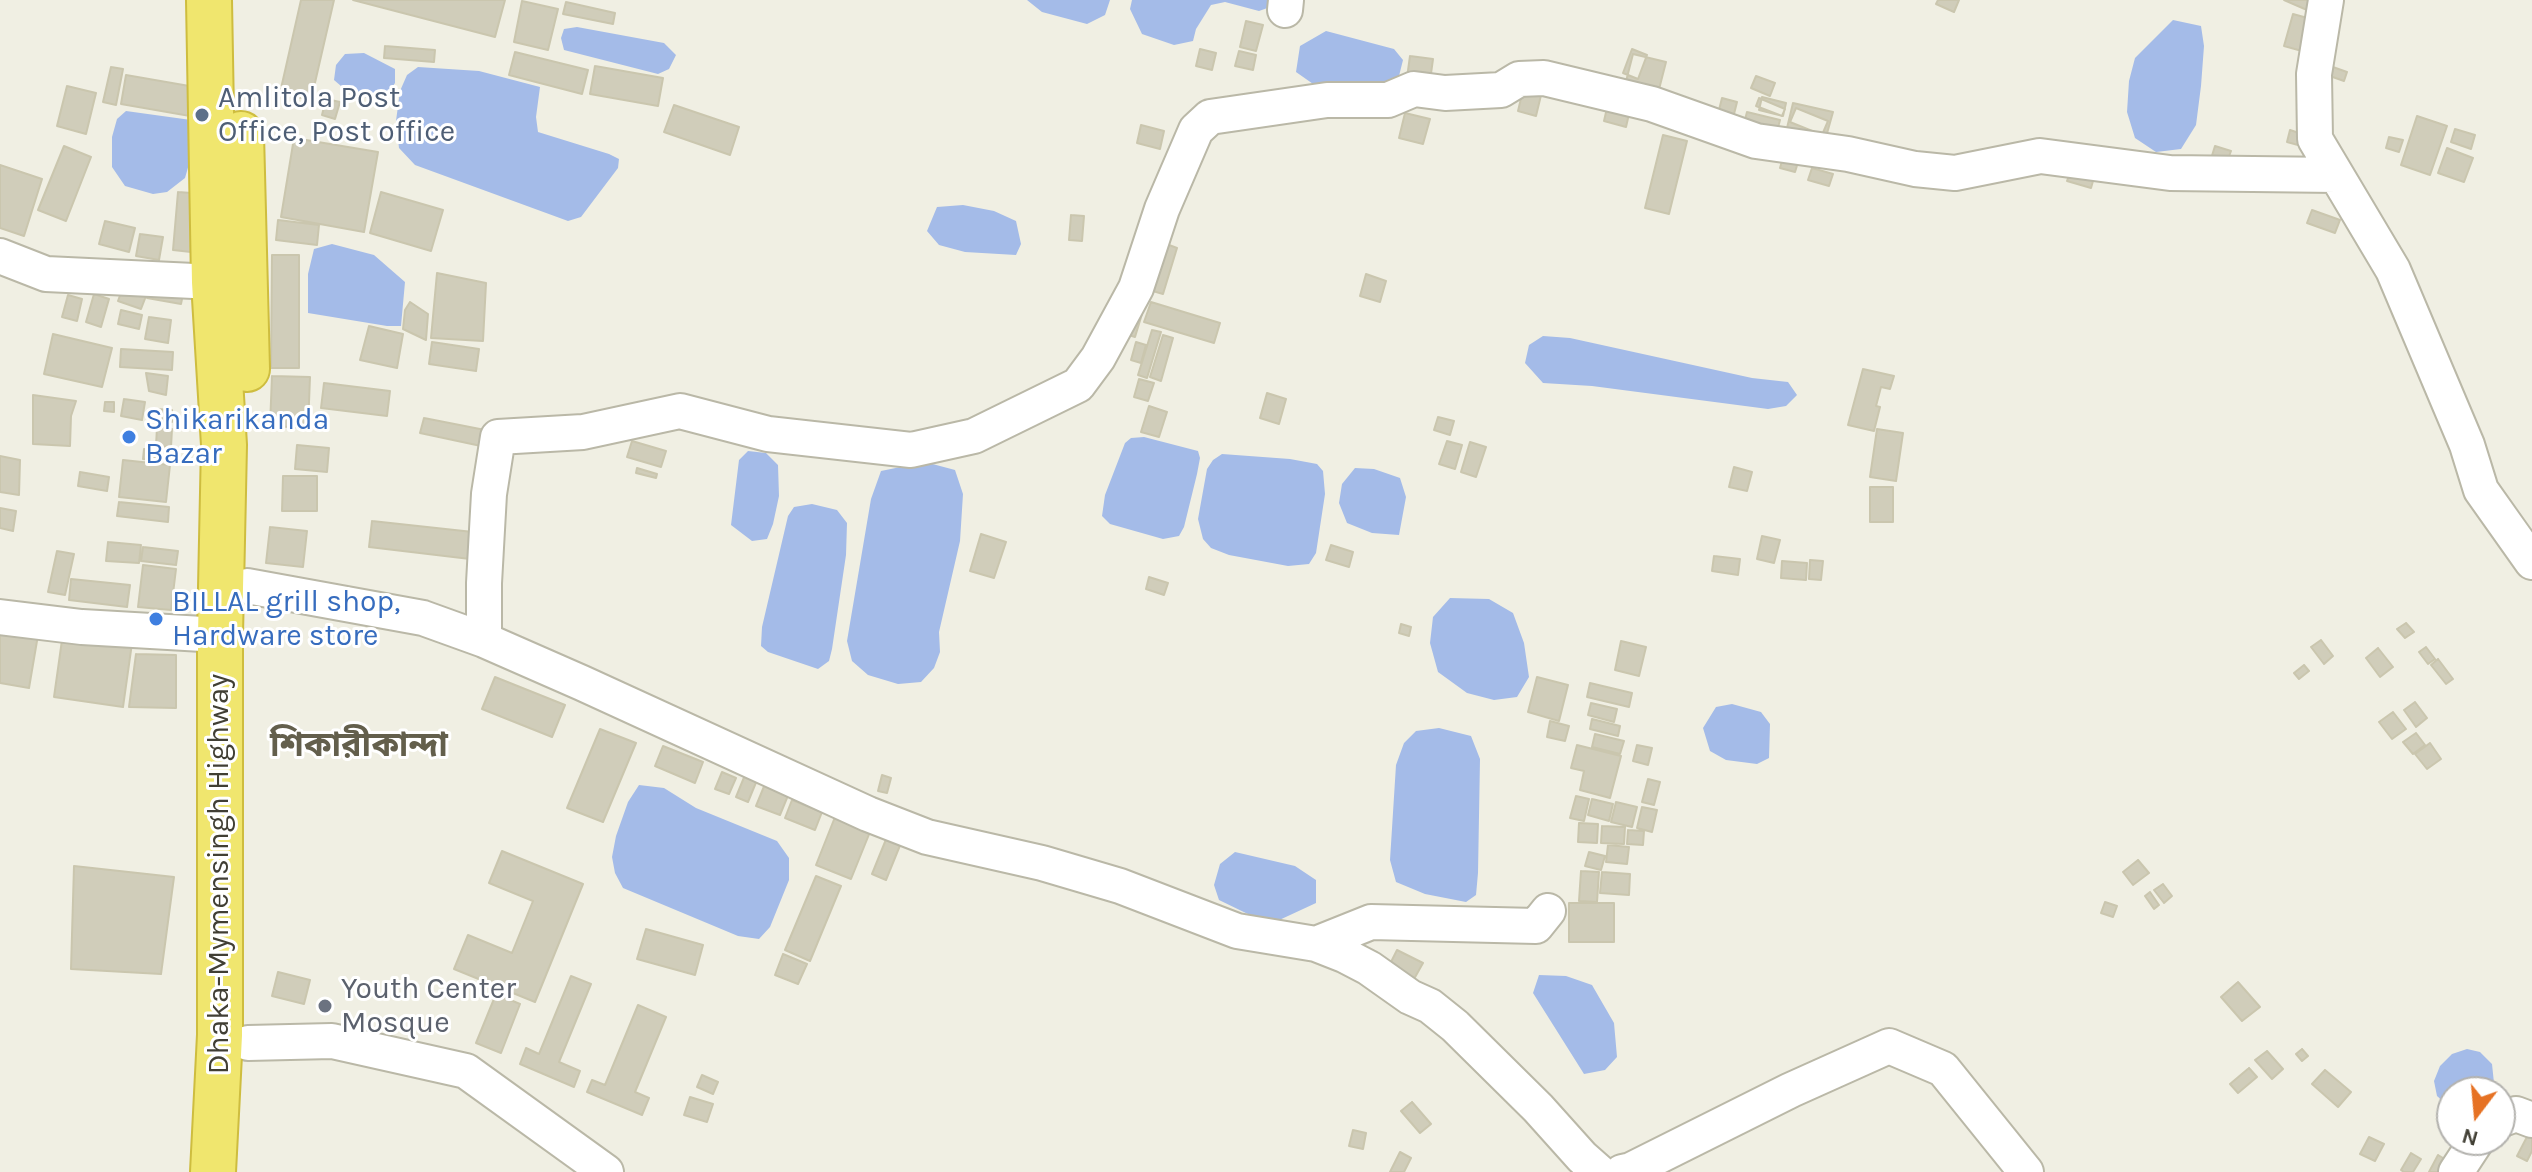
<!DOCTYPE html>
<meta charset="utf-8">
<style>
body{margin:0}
#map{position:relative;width:2532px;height:1172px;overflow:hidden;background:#f0efe3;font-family:Karla,sans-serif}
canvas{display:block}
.north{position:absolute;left:2436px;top:1076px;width:80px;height:80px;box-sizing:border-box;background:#fff;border:2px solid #b3b2ae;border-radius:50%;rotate:196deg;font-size:22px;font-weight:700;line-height:32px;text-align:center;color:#413f34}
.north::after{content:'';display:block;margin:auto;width:28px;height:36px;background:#e67224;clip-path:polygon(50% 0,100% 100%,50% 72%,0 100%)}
</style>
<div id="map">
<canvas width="2532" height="1172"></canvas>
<div class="north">N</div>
</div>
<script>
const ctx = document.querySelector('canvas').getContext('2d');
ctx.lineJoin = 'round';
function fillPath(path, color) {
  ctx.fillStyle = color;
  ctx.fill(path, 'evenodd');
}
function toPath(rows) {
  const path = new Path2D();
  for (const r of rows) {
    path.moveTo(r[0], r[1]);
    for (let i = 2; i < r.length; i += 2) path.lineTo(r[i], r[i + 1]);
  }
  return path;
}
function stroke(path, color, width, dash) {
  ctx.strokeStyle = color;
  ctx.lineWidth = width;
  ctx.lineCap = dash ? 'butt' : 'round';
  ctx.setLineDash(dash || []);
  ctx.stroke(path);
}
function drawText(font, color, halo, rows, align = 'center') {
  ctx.font = font + ' Karla,"Noto Sans Bengali",sans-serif';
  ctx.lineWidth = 6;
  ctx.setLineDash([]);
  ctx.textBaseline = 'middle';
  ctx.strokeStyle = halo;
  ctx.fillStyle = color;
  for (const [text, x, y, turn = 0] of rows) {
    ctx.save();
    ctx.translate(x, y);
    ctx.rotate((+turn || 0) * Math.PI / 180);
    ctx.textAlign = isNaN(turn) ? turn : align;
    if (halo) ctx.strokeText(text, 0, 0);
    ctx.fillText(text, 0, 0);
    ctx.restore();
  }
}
fillPath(toPath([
 [1027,0,1110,0,1105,15,1087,24,1042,12],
 [1132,0,1273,0,1273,6,1259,11,1225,2,1211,5,1196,29,1193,41,1174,45,1142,34,1130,9],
 [2173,20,2201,26,2204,46,2201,86,2196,125,2181,149,2156,152,2135,138,2127,112,2129,81,2135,58],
 [577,27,664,43,676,55,669,69,658,74,564,50,561,38,564,29],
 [1326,31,1394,49,1403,60,1399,76,1382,90,1316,86,1296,72,1300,46],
 [364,53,395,69,395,83,389,92,371,99,348,92,334,80,336,65,345,54],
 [418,67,479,71,540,87,536,117,538,132,609,154,619,159,618,168,581,217,568,221,415,165,399,148,396,121,400,91,407,75],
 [126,111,191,120,197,136,185,178,167,192,153,194,125,186,112,167,112,137,117,119],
 [963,205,994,211,1016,221,1021,244,1016,255,965,252,939,245,927,231,937,207],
 [332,244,374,255,405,282,401,326,387,326,308,313,308,274,314,249],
 [1543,336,1570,338,1752,378,1788,382,1797,395,1786,406,1768,409,1592,386,1543,383,1525,363,1529,345],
 [1144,437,1198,451,1200,458,1197,474,1184,527,1179,536,1163,539,1110,524,1102,516,1105,495,1125,443,1131,438],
 [748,451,766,453,778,465,779,496,773,524,767,539,752,541,731,525,739,460],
 [1222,454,1290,459,1317,464,1323,471,1325,494,1316,553,1309,564,1288,566,1229,555,1211,548,1203,539,1198,519,1207,469,1213,460],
 [925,462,955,470,963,494,960,541,939,632,940,652,934,668,921,682,898,684,868,675,852,661,847,641,871,499,881,471],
 [1355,468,1374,469,1400,478,1406,497,1399,535,1372,533,1347,523,1339,503,1342,484],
 [812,504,837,510,847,523,846,555,832,649,829,661,818,669,768,652,761,646,762,627,788,516,794,507],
 [1450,598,1489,599,1513,613,1524,643,1529,677,1517,697,1494,700,1467,693,1438,672,1430,643,1433,617],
 [1732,704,1761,712,1770,724,1769,758,1757,764,1726,760,1710,751,1703,728,1716,707],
 [1439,728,1471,736,1480,759,1478,873,1476,895,1466,902,1425,894,1396,882,1390,860,1396,765,1404,743,1416,731],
 [639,785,664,788,696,808,777,841,789,858,789,880,770,927,759,939,738,936,623,888,615,873,612,857,616,836,628,802],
 [1235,852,1295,866,1316,880,1316,903,1275,922,1252,916,1219,900,1214,885,1220,864],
 [1539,975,1566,976,1592,985,1614,1023,1617,1057,1605,1070,1584,1074,1533,993],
 [2467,1049,2480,1052,2492,1064,2494,1083,2490,1092,2452,1092,2452,1109,2437,1096,2434,1081,2440,1066,2452,1054]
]), '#a4bbe8');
const building = toPath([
 [301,0,334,0,311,100,280,93,301,0],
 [353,0,505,0,495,37,353,0],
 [1938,0,1959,0,1954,12,1936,4,1938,0],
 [2284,0,2312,0,2307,10,2284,0],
 [522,1,558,9,548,50,514,42,522,1],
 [566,2,615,13,613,24,563,14,566,2],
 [2293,14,2311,19,2302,51,2284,46,2293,14],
 [1246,21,1263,25,1256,51,1240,47,1246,21],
 [385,46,435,50,434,62,384,58,385,46],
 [1200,49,1216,53,1212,70,1196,66,1200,49],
 [1632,49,1647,55,1638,79,1623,73,1632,49],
 [1239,51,1256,55,1253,70,1235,66,1239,51],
 [515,52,588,70,582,94,509,75,515,52],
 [1633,54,1666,62,1656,101,1623,93,1633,54],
 [1410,56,1433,59,1429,88,1406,85,1410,56],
 [595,66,663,78,658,106,590,94,595,66],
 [2330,66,2347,72,2344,81,2327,75,2330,66],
 [111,67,123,69,116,105,103,102,111,67],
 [126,75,195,87,190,116,121,104,126,75],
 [1756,76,1775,83,1770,96,1751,88,1756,76],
 [67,86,96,93,86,134,57,126,67,86],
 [1524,86,1542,91,1536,116,1518,111,1524,86],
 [1610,95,1632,101,1626,127,1604,121,1610,95],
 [1762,97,1786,103,1783,116,1759,110,1762,97],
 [1722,98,1737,102,1731,126,1716,122,1722,98],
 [1759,98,1785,109,1782,116,1756,106,1759,98],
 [326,99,340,102,335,119,322,115,326,99],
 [1793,103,1833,112,1826,137,1787,128,1793,103],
 [674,105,739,127,730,155,664,132,674,105],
 [1796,108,1828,121,1822,135,1790,122,1796,108],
 [1747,112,1780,120,1775,139,1742,131,1747,112],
 [1405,113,1430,119,1423,144,1399,138,1405,113],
 [2417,116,2447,126,2430,175,2401,165,2417,116],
 [1141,125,1164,131,1160,149,1137,143,1141,125],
 [2455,129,2475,135,2471,149,2451,142,2455,129],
 [2290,130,2302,134,2298,145,2287,142,2290,130],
 [1663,135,1687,141,1669,214,1645,208,1663,135],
 [2389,137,2403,140,2399,152,2386,148,2389,137],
 [294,138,378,152,364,232,281,217,294,138],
 [64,146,91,157,66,221,38,210,64,146],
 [2215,146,2231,151,2225,167,2210,162,2215,146],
 [2447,148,2473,158,2464,182,2438,173,2447,148],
 [1784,154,1799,159,1795,172,1780,168,1784,154],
 [0,165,42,179,24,236,0,228,0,165],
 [2072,167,2095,174,2091,188,2067,181,2072,167],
 [1812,168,1833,174,1829,186,1808,180,1812,168],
 [178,192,205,194,200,253,173,250,178,192],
 [381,192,443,210,431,251,370,233,381,192],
 [2312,210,2340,220,2335,233,2307,223,2312,210],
 [1071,215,1084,216,1082,241,1069,240,1071,215],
 [278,220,319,225,317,245,276,240,278,220],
 [105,221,135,228,129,252,99,244,105,221],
 [140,234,163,237,159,260,136,256,140,234],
 [1161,242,1177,248,1163,294,1146,289,1161,242],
 [272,255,299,255,299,368,271,368,272,255],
 [437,273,486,283,483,341,431,338,437,273],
 [1366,274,1386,281,1380,302,1360,296,1366,274],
 [150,283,184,289,181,304,147,298,150,283],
 [123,287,146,296,141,309,118,301,123,287],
 [94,294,109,299,101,327,86,322,94,294],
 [68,295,82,299,77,321,62,317,68,295],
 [410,302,428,314,426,340,403,329,405,310,410,302],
 [1151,302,1220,323,1214,343,1144,322,1151,302],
 [121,310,142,315,139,329,118,324,121,310],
 [1129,310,1142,314,1135,337,1122,333,1129,310],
 [149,317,171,320,168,343,145,339,149,317],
 [369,326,403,334,397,368,360,360,369,326],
 [1152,330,1161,332,1147,378,1138,375,1152,330],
 [53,334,112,348,102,387,44,374,53,334],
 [1163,335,1173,338,1161,381,1150,377,1163,335],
 [432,342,479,349,476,371,429,364,432,342],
 [1136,342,1146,345,1141,363,1131,360,1136,342],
 [121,349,173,352,172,370,120,367,121,349],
 [1863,369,1894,376,1890,389,1881,387,1876,406,1880,407,1874,431,1848,425,1863,369],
 [146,373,168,376,166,395,149,391,146,373],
 [272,376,310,377,308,428,270,426,272,376],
 [1139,379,1154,383,1148,401,1134,397,1139,379],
 [324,383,390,391,387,416,321,408,324,383],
 [1267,393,1286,399,1279,424,1260,418,1267,393],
 [33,395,76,401,71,416,70,446,33,444,33,395],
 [124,399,145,402,142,420,121,416,124,399],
 [105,402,114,402,114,412,104,411,105,402],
 [1149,406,1167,412,1159,437,1141,432,1149,406],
 [157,409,172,410,172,422,156,422,157,409],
 [1438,417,1454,421,1450,435,1434,430,1438,417],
 [424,418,485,430,481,446,420,433,424,418],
 [157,427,172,429,171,447,156,446,157,427],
 [1877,429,1903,433,1896,481,1870,477,1877,429],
 [632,441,666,451,661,467,627,457,632,441],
 [1447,441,1462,445,1455,469,1439,464,1447,441],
 [1470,442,1486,447,1476,477,1461,472,1470,442],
 [297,445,329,448,327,472,295,469,297,445],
 [144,449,171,452,170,462,143,459,144,449],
 [0,456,20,460,19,495,0,492,0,456],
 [123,460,170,465,166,502,119,497,123,460],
 [1734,467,1752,472,1747,491,1729,487,1734,467],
 [637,468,657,474,656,478,636,473,637,468],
 [80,472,109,477,107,491,78,486,80,472],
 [283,476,317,476,317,511,282,511,283,476],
 [1870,487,1893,487,1893,522,1870,522,1870,487],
 [119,502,169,507,168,522,117,516,119,502],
 [0,508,16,511,13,531,0,528,0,508],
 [372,521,473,532,470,559,369,547,372,521],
 [270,527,307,531,303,567,266,563,270,527],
 [981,534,1006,542,994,578,970,571,981,534],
 [1762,536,1780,540,1774,563,1757,559,1762,536],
 [108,542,141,545,139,563,106,561,108,542],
 [1331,545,1353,552,1349,567,1326,560,1331,545],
 [143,547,178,551,176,565,141,561,143,547],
 [57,551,74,554,65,595,48,592,57,551],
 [1714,556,1740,559,1738,575,1712,571,1714,556],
 [1810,560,1823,561,1821,580,1809,579,1810,560],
 [1782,561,1807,563,1806,580,1781,578,1782,561],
 [143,565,176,569,171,610,138,607,143,565],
 [1149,577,1168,583,1164,595,1146,589,1149,577],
 [71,579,130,585,127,607,69,600,71,579],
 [2406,623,2414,632,2405,638,2397,629,2406,623],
 [1401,624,1411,627,1409,636,1399,633,1401,624],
 [0,629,38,635,29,688,0,683,0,629],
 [63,633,132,643,123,707,54,697,63,633],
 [2321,640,2333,656,2324,664,2311,647,2321,640],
 [1621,641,1646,647,1639,676,1615,670,1621,641],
 [2426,647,2435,659,2428,664,2419,652,2426,647],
 [2378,648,2393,667,2380,677,2366,658,2378,648],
 [136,654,176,655,176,708,129,707,136,654],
 [2438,659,2453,679,2446,684,2431,665,2438,659],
 [2304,665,2309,671,2299,679,2294,673,2304,665],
 [495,677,565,705,552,737,482,709,495,677],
 [1537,677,1568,685,1559,721,1528,712,1537,677],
 [1590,683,1632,693,1629,707,1587,697,1590,683],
 [2415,702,2427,718,2416,727,2404,710,2415,702],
 [1591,703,1617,709,1614,722,1588,715,1591,703],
 [2393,712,2406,729,2392,739,2379,722,2393,712],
 [1592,719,1620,726,1618,736,1590,729,1592,719],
 [1550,721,1569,726,1565,741,1547,737,1550,721],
 [600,729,636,743,603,822,567,808,600,729],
 [2416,733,2425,745,2413,754,2403,742,2416,733],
 [1595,734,1624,741,1620,754,1592,747,1595,734],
 [2430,743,2441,759,2427,769,2415,754,2430,743],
 [1577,745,1621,756,1610,798,1580,790,1584,771,1571,768,1577,745],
 [1637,745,1652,748,1648,765,1633,761,1637,745],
 [663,746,703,762,695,783,655,766,663,746],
 [722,772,736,778,729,794,715,789,722,772],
 [745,775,757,780,748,802,736,797,745,775],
 [882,775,891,778,887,793,878,791,882,775],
 [1648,779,1660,782,1654,805,1642,802,1648,779],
 [765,784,789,793,780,815,756,806,765,784],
 [1576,796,1589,799,1584,821,1570,818,1576,796],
 [1592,799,1613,804,1609,821,1588,815,1592,799],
 [792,800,822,812,815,830,785,818,792,800],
 [1616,802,1637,807,1632,827,1611,822,1616,802],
 [1642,807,1657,810,1652,832,1637,828,1642,807],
 [837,812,872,827,851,879,816,865,837,812],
 [1579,823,1598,824,1597,843,1578,842,1579,823],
 [1602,826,1625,827,1624,844,1601,843,1602,826],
 [1628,830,1644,831,1643,845,1627,844,1628,830],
 [889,832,903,838,886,880,872,874,889,832],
 [1608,845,1629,847,1627,864,1606,862,1608,845],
 [502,851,583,884,535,1002,454,969,468,935,512,953,533,901,489,883,502,851],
 [1589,852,1605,856,1601,870,1585,866,1589,852],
 [2138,860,2149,873,2133,885,2123,872,2138,860],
 [74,866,174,877,161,974,71,969,74,866],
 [1581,871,1599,872,1597,902,1579,901,1581,871],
 [1602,872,1630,874,1629,895,1600,893,1602,872],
 [816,876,841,886,810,961,785,950,816,876],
 [2163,884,2172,896,2164,903,2154,890,2163,884],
 [2150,892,2159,905,2154,909,2145,896,2150,892],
 [2105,902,2117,906,2113,917,2101,913,2105,902],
 [1569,903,1614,903,1614,942,1569,942,1569,903],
 [646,929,703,945,695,975,637,959,646,929],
 [1397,950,1423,963,1414,979,1389,966,1397,950],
 [783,954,807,964,798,984,775,975,783,954],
 [278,972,310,980,304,1004,272,996,278,972],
 [571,976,591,984,559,1062,580,1071,574,1087,520,1064,526,1048,539,1054,571,976],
 [2238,982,2260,1007,2242,1021,2221,997,2238,982],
 [496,994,520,1004,501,1053,476,1043,496,994],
 [638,1005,666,1017,635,1092,649,1098,642,1115,587,1092,592,1080,605,1085,638,1005],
 [2302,1049,2308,1056,2302,1061,2296,1054,2302,1049],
 [2267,1051,2283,1069,2272,1079,2255,1060,2267,1051],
 [2249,1068,2257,1077,2238,1093,2230,1084,2249,1068],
 [2325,1070,2351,1092,2338,1107,2312,1084,2325,1070],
 [702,1075,718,1082,713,1094,697,1087,702,1075],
 [690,1097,713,1104,707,1122,684,1115,690,1097],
 [1412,1102,1431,1124,1420,1133,1401,1111,1412,1102],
 [1353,1130,1366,1133,1363,1149,1349,1146,1353,1130],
 [2529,1133,2532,1134,2532,1151,2527,1161,2517,1156,2529,1133],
 [2369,1137,2384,1144,2375,1161,2360,1154,2369,1137],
 [1400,1152,1411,1158,1404,1172,1390,1172,1400,1152],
 [2411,1153,2421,1159,2413,1172,2404,1172,2401,1170,2411,1153],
 [2438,1155,2448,1161,2442,1172,2429,1172,2438,1155]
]);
fillPath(building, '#d0cdba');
stroke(building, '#cac6ae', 2);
const minor = toPath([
 [2326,0,2314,74,2315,139,2393,270,2467,445,2481,490,2532,562],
 [1285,10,1286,0],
 [0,256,46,274,236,283],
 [247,586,423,618,484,640,582,683,868,814,927,837,1042,863,1120,886,1237,931,1316,944,1344,955,1369,968,1410,997,1430,1006,1455,1026,1538,1108,1582,1157,1599,1172],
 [0,617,82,627,220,635],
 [484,640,484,583,489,494,498,437,583,432,680,411,768,434,911,450,974,436,1078,385,1098,358,1136,288,1162,209,1196,130,1210,117,1327,100,1388,100,1414,89,1445,93,1501,90,1519,79,1544,78,1652,104,1756,141,1848,154,1915,169,1955,173,2040,156,2170,173,2336,175],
 [1316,944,1371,922,1536,926,1548,911],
 [248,1043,332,1041,466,1071,606,1172],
 [2500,1120,2516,1114,2532,1120],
 [1622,1172,1631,1170,1791,1090,1889,1046,1943,1069,2026,1172],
 [2456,1172,2477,1140]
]);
const highway = toPath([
 [209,0,214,282,224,445,220,635,220,1035,213,1172],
 [241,134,247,369]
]);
stroke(minor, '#bab8a7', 38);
stroke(highway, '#cebd3f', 48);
stroke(minor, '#fff', 34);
stroke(highway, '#f0e66e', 44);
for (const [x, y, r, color] of [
 [202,115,8,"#5c6f8a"],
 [129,437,8,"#3f7fe0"],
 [156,619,8,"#3f7fe0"],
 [325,1006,8,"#6b7280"]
]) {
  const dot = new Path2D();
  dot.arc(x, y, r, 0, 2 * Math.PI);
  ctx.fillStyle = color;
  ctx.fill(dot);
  stroke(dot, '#fff', 3);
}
drawText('30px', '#4e5e75', '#fff', [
 ["Amlitola Post",218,98],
 ["Office, Post office",218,132]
], 'left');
drawText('30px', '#366cbe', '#fff', [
 ["Shikarikanda",145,420],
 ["Bazar",145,454],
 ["BILLAL grill shop,",172,602],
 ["Hardware store",172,636]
], 'left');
drawText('30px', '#413f34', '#fff', [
 ["Dhaka-Mymensingh Highway",219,874,-90]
]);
drawText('30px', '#5b616d', '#fff', [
 ["Youth Center",341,989],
 ["Mosque",341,1023]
], 'left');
drawText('bold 34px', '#635f4c', '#fff', [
 ["শিকারীকান্দা",359,746]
]);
</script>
